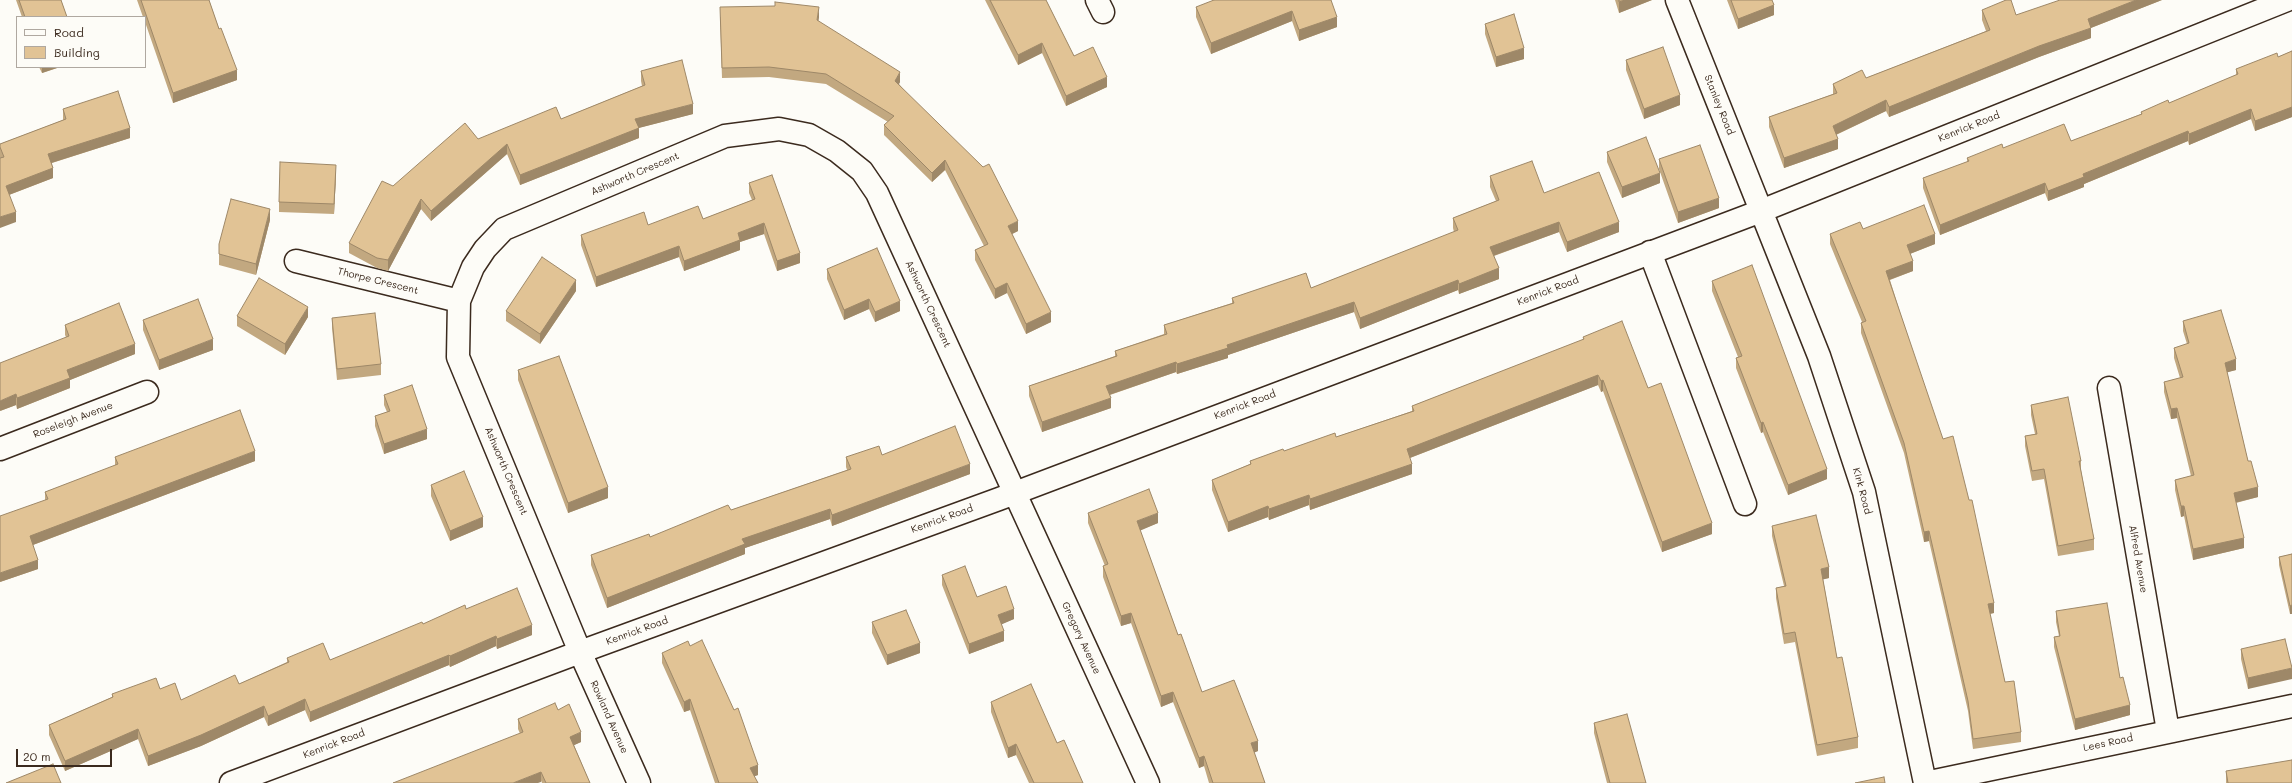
<!DOCTYPE html>
<style>
body{margin:0}
#map{position:relative;width:2292px;height:783px;overflow:hidden;background:#fdfcf7;font-family:Mali,sans-serif}
canvas{display:block}
.legend{position:absolute;left:16px;top:16px;width:130px;height:52px;box-sizing:border-box;background:#fdfcf7;border:1px solid #afa8a0;margin:0;padding:5px 7px;list-style:none;font-size:12px;color:#3b2a1e}
.legend li{display:flex;align-items:center;gap:8px;height:20px}
.legend b{width:20px;border:1px solid #afa8a0}
.scale{position:absolute;left:16px;top:749px;width:96px;height:18px;box-sizing:border-box;border:2px solid #3b2a1e;border-top:0;padding-left:5px;font-size:12px;line-height:14px;white-space:nowrap;color:#3b2a1e;-webkit-text-stroke:3px #fdfcf7;paint-order:stroke}
</style>
<div id="map">
<canvas width="2292" height="783"></canvas>
<ul class="legend">
<li><b style="height:5px;background:#fdfcf7"></b>Road</li>
<li><b style="height:11px;background:#e1c395"></b>Building</li>
</ul>
<div class="scale">20 m</div>
</div>
<script>
const ctx = document.querySelector('canvas').getContext('2d');
ctx.lineJoin = 'round';
function toPath(rows) {
  const path = new Path2D();
  for (const r of rows) {
    path.moveTo(r[0], r[1]);
    for (let i = 2; i < r.length; i += 2) path.lineTo(r[i], r[i + 1]);
  }
  return path;
}
function stroke(path, color, width, dash) {
  ctx.strokeStyle = color;
  ctx.lineWidth = width;
  ctx.lineCap = dash ? 'butt' : 'round';
  ctx.setLineDash(dash || []);
  ctx.stroke(path);
}
function fillPath(path, color) {
  ctx.fillStyle = color;
  ctx.fill(path, 'evenodd');
}
function drawText(font, color, halo, rows, align = 'center') {
  ctx.font = font + ' Mali,sans-serif';
  ctx.lineWidth = 3;
  ctx.setLineDash([]);
  ctx.textBaseline = 'middle';
  ctx.strokeStyle = halo;
  ctx.fillStyle = color;
  for (const [text, x, y, turn = 0] of rows) {
    ctx.save();
    ctx.translate(x, y);
    ctx.rotate((+turn || 0) * Math.PI / 180);
    ctx.textAlign = isNaN(turn) ? turn : align;
    if (halo) ctx.strokeText(text, 0, 0);
    ctx.fillText(text, 0, 0);
    ctx.restore();
  }
}
const minor = toPath([
 [1097,0,1103,12],
 [1677,0,1819,356,1864,492,1925,783],
 [1650,252,1745,504],
 [296,261,459,301],
 [2109,388,2168,731],
 [0,449,147,392],
 [231,783,580,652,999,499,1761,211,2287,0],
 [639,783,580,652,458,357,459,301,473,267,485,249,504,229,725,136,779,129,809,135,837,151,862,171,877,193,1148,783],
 [1925,783,2292,706]
]);
stroke(minor, '#3b2a1e', 25);
stroke(minor, '#fdfcf7', 22);
fillPath(toPath([
 [16,0,61,0,67,17,22,17],
 [137,0,209,0,237,80,173,103,145,22,145,17,143,17],
 [985,0,1046,0,1074,56,1107,87,1066,106,1042,53,1018,65],
 [1331,0,1337,27,1299,41,1292,21,1211,54,1196,17,1196,7],
 [1615,0,1652,0,1619,13],
 [1727,0,1772,0,1774,15,1738,29],
 [2162,0,2091,28,2091,38,2039,57,1889,117,1886,111,1836,135,1838,149,1784,168,1769,127,1769,117,1833,94,1833,84,1866,78,1986,31,1982,20,1982,10,2016,15],
 [775,6,819,17,818,21,900,82,899,84,1018,231,1012,234,1051,322,1026,334,1007,293,995,299,975,260,975,250,984,246,945,170,932,182,884,135,884,125,888,122,826,84,769,77,722,78,720,17],
 [1485,24,1524,59,1496,67,1485,34],
 [2292,51,2292,117,2255,131,2251,119,2189,145,2188,141,2084,184,2084,187,2048,201,2045,193,1940,235,1923,188,1923,178,1967,162,1967,158,2003,148,2071,141,2141,114,2141,112,2169,103,2236,75,2236,69,2278,57],
 [1626,60,1680,105,1644,119,1626,70],
 [39,67,60,67,42,73],
 [641,71,693,114,638,128,639,138,520,185,507,154,431,221,421,209,388,271,377,268,349,253,349,243,393,186,478,139,561,119,642,86,641,81],
 [63,109,130,138,52,163,53,178,9,195,16,222,0,157,0,144,63,120],
 [1607,152,1660,183,1622,198,1607,162],
 [1659,159,1719,208,1678,223,1659,169],
 [336,175,334,214,279,212,279,202],
 [1490,176,1544,193,1619,232,1567,252,1559,232,1494,256,1499,279,1459,294,1458,290,1360,329,1354,312,1228,355,1228,358,1177,374,1176,372,1110,395,1111,408,1042,432,1029,396,1029,386,1115,356,1115,351,1164,334,1164,325,1232,303,1232,298,1311,288,1454,232,1453,228,1453,218,1496,201,1490,187],
 [749,183,800,263,777,271,764,234,740,242,740,250,684,271,679,257,596,287,581,245,581,235,648,225,703,219,752,200,749,193],
 [270,220,256,275,219,265,219,244],
 [1863,229,1935,244,1910,254,1913,271,1890,280,1994,613,1990,614,2005,682,2021,732,2021,742,1973,749,1968,711,1929,541,1924,542,1904,453,1861,333,1861,323,1862,322,1830,244,1830,234],
 [827,269,900,311,875,322,869,309,844,320,827,279],
 [1712,281,1827,479,1788,495,1763,432,1761,433,1736,368,1736,358,1738,357,1712,291],
 [576,291,540,344,506,321,506,311],
 [237,316,308,317,285,355,237,326],
 [332,318,381,364,381,375,337,380,332,328],
 [143,320,213,350,159,370,143,330],
 [2183,321,2236,370,2227,372,2248,461,2258,497,2236,503,2244,548,2193,560,2184,516,2181,517,2175,490,2175,480,2191,476,2177,418,2171,419,2164,392,2164,382,2180,378,2174,358,2174,348,2187,344,2183,331],
 [65,325,135,354,70,380,70,388,17,409,16,405,0,411,66,337,65,335],
 [1583,337,1648,388,1712,534,1662,552,1603,391,1601,392,1598,385,1410,458,1412,474,1310,510,1309,505,1269,520,1268,517,1228,532,1212,490,1212,480,1250,464,1250,461,1284,451,1336,437,1412,411,1412,406,1583,340],
 [518,370,608,498,568,513,518,380],
 [384,395,427,439,384,454,375,426,375,416,387,412,384,405],
 [2031,405,2081,461,2081,470,2094,539,2094,550,2058,556,2044,479,2032,481,2025,446,2025,436,2035,434,2031,415],
 [882,455,970,474,832,526,830,519,745,548,745,554,607,608,591,565,591,555,650,537,731,510,847,470,846,467,846,457],
 [115,457,255,461,33,545,38,569,0,582,45,500,45,492,115,466],
 [431,485,483,527,450,541,431,496],
 [1088,513,1158,523,1140,530,1178,635,1202,692,1258,751,1254,752,1265,783,1209,783,1204,766,1199,768,1173,702,1161,707,1131,623,1121,626,1103,577,1103,566,1105,566,1088,523],
 [1772,526,1829,578,1823,579,1837,658,1858,737,1858,748,1817,756,1795,642,1784,644,1776,598,1776,588,1784,586,1772,536],
 [2292,554,2292,614,2290,614,2279,565,2279,557],
 [942,575,977,597,1014,619,1001,624,1004,641,969,654,942,585],
 [466,609,532,635,497,649,496,646,450,667,449,665,310,722,305,710,268,726,264,717,201,746,148,766,138,739,65,771,49,735,49,725,112,697,112,694,160,689,181,700,239,684,287,662,287,658,330,660,423,624],
 [2056,611,2120,678,2130,715,2075,730,2054,647,2054,637,2059,636,2056,622],
 [872,622,920,653,887,665,872,633],
 [690,646,758,775,754,776,758,783,715,783,690,710,684,712,662,663,662,653],
 [2241,649,2292,666,2248,689,2241,659],
 [991,702,1057,743,1083,783,1029,783,1016,755,1008,758,991,712],
 [558,710,581,742,574,745,590,783,542,783,518,729,518,719],
 [1594,723,1646,783,1607,783,1594,733],
 [2226,771,2292,783,2226,783]
]), '#c2a880');
fillPath(toPath([
 [1625,0,1652,0,1619,13,1619,2],
 [2136,0,2162,0,2088,29,2088,19],
 [1774,5,1774,15,1738,29,1738,19],
 [819,7,819,17,817,30,817,20],
 [1292,11,1292,21,1211,54,1211,43],
 [1337,17,1337,27,1299,41,1299,30],
 [2091,28,2091,38,2039,57,1889,117,1889,107,2039,46],
 [1042,43,1042,53,1018,65,1018,55],
 [1524,48,1524,59,1496,67,1496,57],
 [42,67,60,67,42,73],
 [237,70,237,80,173,103,173,93],
 [900,72,900,82,895,91,895,81],
 [1107,77,1107,87,1066,106,1066,96],
 [1680,95,1680,105,1644,119,1644,109],
 [1886,100,1886,111,1833,136,1833,126],
 [693,104,693,114,635,129,635,119],
 [2292,107,2292,117,2255,131,2255,121],
 [2251,109,2251,119,2189,145,2189,134],
 [130,128,130,138,48,164,48,154],
 [639,128,639,138,520,185,520,175],
 [2188,131,2188,141,2084,184,2084,187,2048,201,2048,191,2083,174],
 [1838,139,1838,149,1784,168,1784,158],
 [507,144,507,154,431,221,431,211],
 [945,160,945,170,932,182,932,173],
 [336,165,336,175,334,214,334,204],
 [53,168,53,178,6,196,6,186],
 [1660,173,1660,183,1622,198,1622,187],
 [2045,183,2045,193,1940,235,1940,225],
 [1719,198,1719,208,1678,223,1678,212],
 [421,199,421,209,388,271,388,260],
 [270,209,270,220,256,275,256,264],
 [16,212,16,222,0,228,0,217],
 [1018,221,1018,231,1008,236,1008,226],
 [1559,222,1559,232,1490,257,1490,247],
 [1619,222,1619,232,1567,252,1567,242],
 [764,223,764,234,740,242,740,250,684,271,684,261,738,233],
 [1935,234,1935,244,1907,255,1907,245],
 [679,246,679,257,596,287,596,277],
 [800,253,800,263,777,271,777,261],
 [1913,261,1913,271,1886,281,1886,271],
 [1499,268,1499,279,1459,294,1459,284],
 [576,280,576,291,540,344,540,334],
 [1458,280,1458,290,1360,329,1360,318],
 [1007,283,1007,293,995,299,995,289],
 [869,299,869,309,844,320,844,310],
 [900,301,900,311,875,322,875,312],
 [1354,302,1354,312,1228,355,1228,358,1177,374,1177,364,1227,345],
 [308,307,308,317,285,355,285,344],
 [1051,312,1051,322,1026,334,1026,324],
 [213,339,213,350,159,370,159,360],
 [135,344,135,354,70,380,70,388,17,409,17,398,67,370],
 [2236,359,2236,370,2225,373,2225,363],
 [1176,362,1176,372,1106,396,1106,386],
 [1598,375,1598,385,1407,459,1407,449],
 [1603,380,1603,391,1601,392,1601,381],
 [16,394,16,405,0,411,0,401],
 [1111,398,1111,408,1042,432,1042,422],
 [2177,408,2177,418,2171,419,2171,409],
 [1763,422,1763,432,1761,433,1761,423],
 [427,429,427,439,384,454,384,444],
 [255,451,255,461,30,546,30,536],
 [970,464,970,474,832,526,832,515],
 [1412,464,1412,474,1310,510,1310,499],
 [1827,469,1827,479,1788,495,1788,485],
 [608,487,608,498,568,513,568,503],
 [2258,487,2258,497,2234,503,2234,493],
 [1309,495,1309,505,1269,520,1269,509],
 [1268,506,1268,517,1228,532,1228,522],
 [2181,506,2184,506,2184,516,2181,517],
 [830,509,830,519,745,548,745,554,607,608,607,598,742,539],
 [1158,513,1158,523,1137,532,1137,521],
 [483,517,483,527,450,541,450,531],
 [1712,523,1712,534,1662,552,1662,542],
 [1929,531,1929,541,1924,542,1924,532],
 [2244,538,2244,548,2193,560,2193,549],
 [38,560,38,569,0,582,0,573],
 [1829,567,1829,578,1821,580,1821,569],
 [1994,603,1994,613,1988,614,1988,604],
 [2292,605,2292,614,2290,614,2290,606],
 [1014,609,1014,619,998,626,998,615],
 [1131,613,1131,623,1121,626,1121,616],
 [532,625,532,635,497,649,497,639],
 [1004,631,1004,641,969,654,969,644],
 [496,636,496,646,450,667,450,656],
 [920,643,920,653,887,665,887,655],
 [449,655,449,665,310,722,310,712],
 [2292,668,2292,679,2248,689,2248,678],
 [1173,692,1173,702,1161,707,1161,696],
 [305,699,305,710,268,726,268,716],
 [690,699,690,710,684,712,684,702],
 [2130,705,2130,715,2075,730,2075,719],
 [264,706,264,717,201,746,148,766,148,756],
 [138,729,138,739,65,771,65,761],
 [581,732,581,742,570,747,570,737],
 [1258,741,1258,751,1251,754,1251,743],
 [1016,744,1016,755,1008,758,1008,748],
 [1204,756,1204,766,1199,768,1199,758],
 [758,765,758,775,750,778,750,768],
 [541,772,541,782,538,783,513,783]
]), '#9e8868');
const building = toPath([
 [19,0,61,0,67,17,25,17,19,0],
 [141,0,209,0,219,29,221,28,237,70,173,93,141,0],
 [990,0,1046,0,1074,56,1093,47,1107,77,1066,96,1042,43,1018,55,990,0],
 [1214,0,1331,0,1337,17,1299,30,1292,11,1211,43,1196,7,1214,0],
 [1619,0,1625,0,1619,2,1619,0],
 [1731,0,1772,0,1774,5,1738,19,1731,0],
 [2006,0,2011,0,2016,15,2060,0,2136,0,2088,19,2091,28,2039,46,1889,107,1886,100,1833,126,1838,139,1784,158,1769,117,1837,93,1833,84,1862,70,1866,78,1990,30,1982,10,2006,0],
 [775,2,819,7,817,20,900,72,895,81,983,167,989,164,1018,221,1008,226,1051,312,1026,324,1007,283,995,289,975,250,988,244,945,160,932,173,884,125,894,116,826,74,769,67,722,68,720,7,775,6,775,2],
 [1514,14,1524,48,1496,57,1485,24,1514,14],
 [1663,47,1680,95,1644,109,1626,60,1663,47],
 [2292,51,2292,107,2255,121,2251,109,2189,134,2188,131,2083,174,2084,177,2048,191,2045,183,1940,225,1923,178,1969,161,1967,158,2002,144,2003,148,2064,124,2071,141,2142,114,2141,112,2168,100,2169,103,2238,74,2236,69,2277,53,2278,57,2292,51],
 [682,60,693,104,635,119,639,128,520,175,507,144,431,211,421,199,388,260,377,258,349,243,382,181,393,186,465,123,478,139,556,107,561,119,645,85,641,71,682,60],
 [118,91,130,128,48,154,53,168,6,186,16,212,0,217,0,158,4,157,0,147,0,144,66,119,63,109,118,91],
 [1646,137,1660,173,1622,187,1607,152,1646,137],
 [1700,145,1719,198,1678,212,1659,159,1700,145],
 [1532,161,1544,193,1599,172,1619,222,1567,242,1559,222,1490,247,1499,268,1459,284,1458,280,1360,318,1354,302,1227,345,1228,348,1177,364,1176,362,1106,386,1111,398,1042,422,1029,386,1117,356,1115,351,1167,334,1164,325,1234,303,1232,298,1306,273,1311,288,1458,230,1453,218,1499,200,1490,176,1532,161],
 [280,162,336,165,334,204,279,202,280,162],
 [772,175,800,253,777,261,764,223,738,233,740,240,684,261,679,246,596,277,581,235,644,212,648,225,698,206,703,219,755,199,749,183,772,175],
 [231,199,270,209,256,264,219,254,219,244,231,199],
 [1924,205,1935,234,1907,245,1913,261,1886,271,1943,439,1953,436,1969,500,1972,500,1994,603,1988,604,2005,682,2014,681,2021,732,1973,739,1968,701,1929,531,1924,532,1904,443,1861,323,1866,321,1830,234,1860,222,1863,229,1924,205],
 [877,248,900,301,875,312,869,299,844,310,827,269,877,248],
 [542,257,576,280,540,334,506,311,542,257],
 [1752,265,1827,469,1788,485,1763,422,1761,423,1736,358,1742,356,1712,281,1752,265],
 [259,278,308,307,285,344,237,316,259,278],
 [198,299,213,339,159,360,143,320,198,299],
 [119,303,135,344,67,370,70,378,17,398,16,394,0,401,0,363,69,336,65,325,119,303],
 [2221,310,2236,359,2225,363,2248,461,2251,461,2258,487,2234,493,2244,538,2193,549,2184,506,2181,506,2175,480,2194,475,2177,408,2171,409,2164,382,2183,377,2174,348,2189,343,2183,321,2221,310],
 [375,313,381,364,337,369,332,318,375,313],
 [1622,321,1648,388,1661,383,1712,523,1662,542,1603,380,1601,381,1598,375,1407,449,1412,464,1310,499,1309,495,1269,509,1268,506,1228,522,1212,480,1251,464,1250,461,1283,449,1284,451,1335,433,1336,437,1414,411,1412,406,1584,339,1583,337,1622,321],
 [559,356,608,487,568,503,518,370,559,356],
 [412,385,427,429,384,444,375,416,390,411,384,395,412,385],
 [2068,397,2081,461,2079,461,2094,539,2058,546,2044,469,2032,471,2025,436,2037,434,2031,405,2068,397],
 [240,410,255,451,30,536,38,560,0,573,0,516,48,499,45,492,118,464,115,457,240,410],
 [955,426,970,464,832,515,830,509,742,539,745,544,607,598,591,555,649,534,650,537,728,505,731,510,851,469,846,457,879,446,882,455,955,426],
 [464,471,483,517,450,531,431,485,464,471],
 [1149,489,1158,513,1137,521,1178,635,1181,634,1202,692,1234,680,1258,741,1251,743,1265,783,1213,783,1204,756,1199,758,1173,692,1161,696,1131,613,1121,616,1103,566,1108,564,1088,513,1149,489],
 [1816,515,1829,567,1821,569,1837,658,1842,657,1858,737,1817,745,1795,632,1784,634,1776,588,1786,586,1772,526,1816,515],
 [2292,554,2292,605,2290,606,2279,557,2292,554],
 [965,566,977,597,1006,586,1014,609,998,615,1004,631,969,644,942,575,965,566],
 [517,588,532,625,497,639,496,636,450,656,449,655,310,712,305,699,268,716,264,706,201,735,148,756,138,729,65,761,49,725,113,697,112,694,156,678,160,689,175,683,181,700,235,675,239,684,289,662,287,658,323,643,330,660,422,622,423,624,465,605,466,609,517,588],
 [2107,603,2120,678,2123,677,2130,705,2075,719,2054,637,2060,636,2056,611,2107,603],
 [906,610,920,643,887,655,872,622,906,610],
 [2285,639,2292,668,2248,678,2241,649,2285,639],
 [702,640,734,710,738,708,758,765,750,768,758,783,719,783,690,699,684,702,662,653,688,641,690,646,702,640],
 [1031,684,1057,743,1064,740,1083,783,1034,783,1016,744,1008,748,991,702,1031,684],
 [555,703,558,710,569,704,581,732,570,737,590,783,546,783,541,772,513,783,393,783,523,732,518,719,555,703],
 [1627,714,1646,783,1610,783,1594,723,1627,714],
 [2292,760,2292,783,2228,783,2226,771,2292,760],
 [53,764,61,783,6,783,53,764],
 [1884,777,1885,783,1855,783,1884,777]
]);
fillPath(building, '#e1c395');
stroke(building, '#9e8868', 1);
drawText('10px', '#3b2a1e', '#fdfcf7', [
 ["Stanley Road",1719,105,68],
 ["Kenrick Road",1969,127,-22],
 ["Ashworth Crescent",635,174,-23],
 ["Thorpe Crescent",378,281,14],
 ["Kenrick Road",1548,291,-21],
 ["Ashworth Crescent",928,304,65],
 ["Kenrick Road",1245,405,-21],
 ["Roseleigh Avenue",73,420,-21],
 ["Ashworth Crescent",506,471,67],
 ["Kirk Road",1862,491,75],
 ["Kenrick Road",942,519,-20],
 ["Alfred Avenue",2138,559,80],
 ["Kenrick Road",637,631,-20],
 ["Gregory Avenue",1081,638,65],
 ["Rowland Avenue",609,717,66],
 ["Lees Road",2108,743,-12],
 ["Kenrick Road",334,744,-21]
]);
</script>
